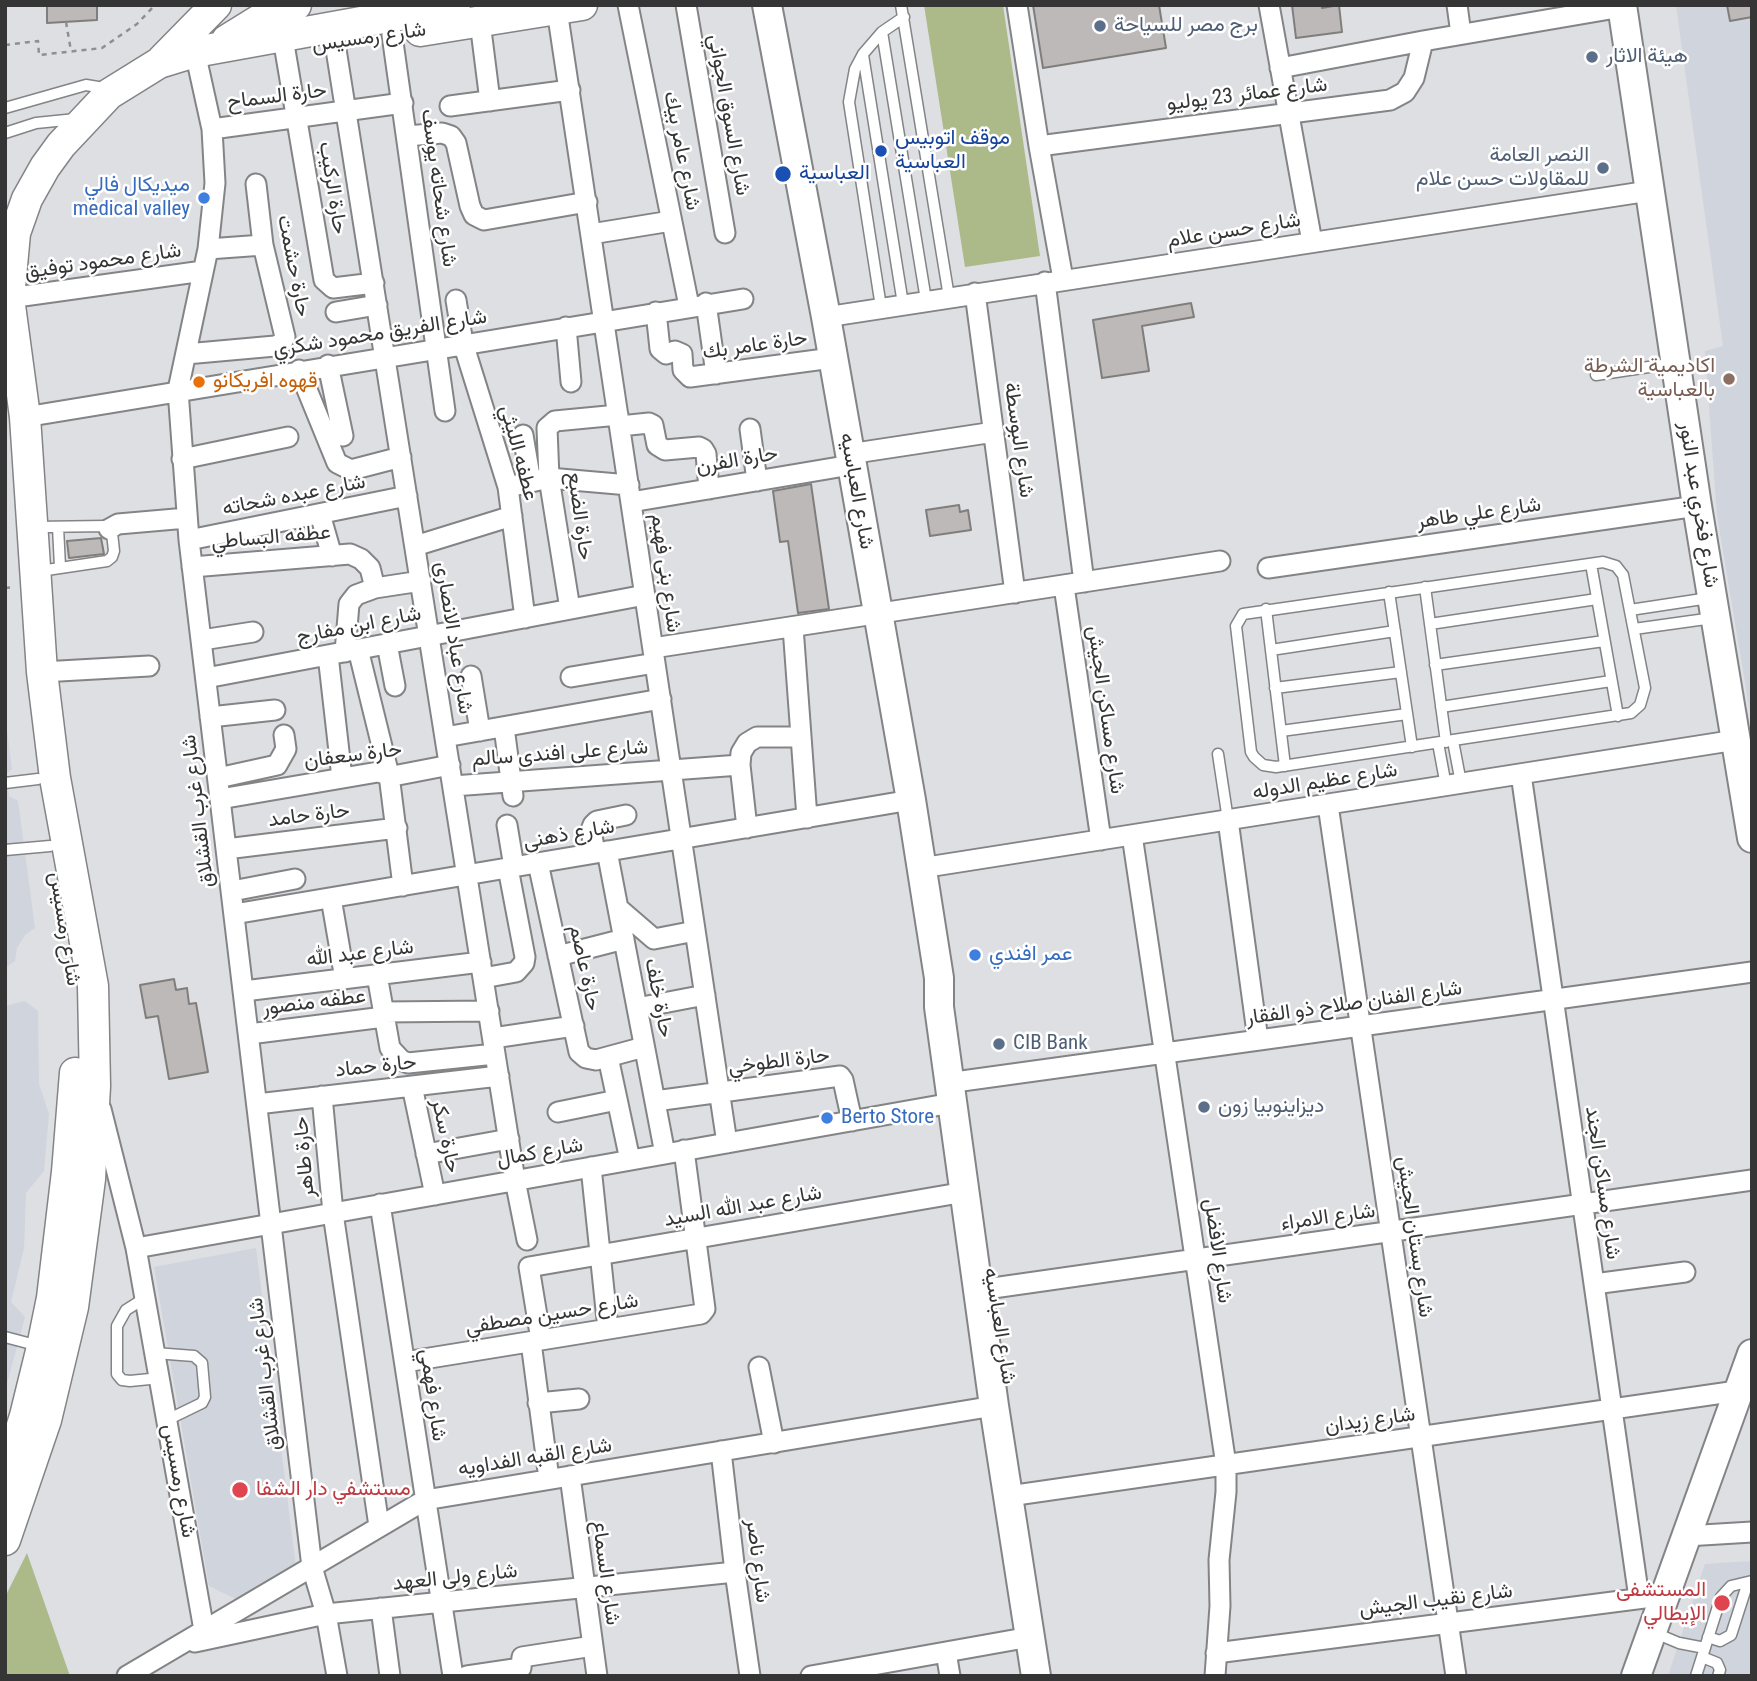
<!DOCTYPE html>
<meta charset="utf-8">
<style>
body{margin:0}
#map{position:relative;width:1757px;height:1681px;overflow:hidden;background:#dedfe2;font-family:"Roboto Condensed",sans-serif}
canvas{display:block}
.frame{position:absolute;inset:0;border:7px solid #353536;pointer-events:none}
</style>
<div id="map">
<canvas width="1757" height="1681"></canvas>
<div class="frame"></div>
</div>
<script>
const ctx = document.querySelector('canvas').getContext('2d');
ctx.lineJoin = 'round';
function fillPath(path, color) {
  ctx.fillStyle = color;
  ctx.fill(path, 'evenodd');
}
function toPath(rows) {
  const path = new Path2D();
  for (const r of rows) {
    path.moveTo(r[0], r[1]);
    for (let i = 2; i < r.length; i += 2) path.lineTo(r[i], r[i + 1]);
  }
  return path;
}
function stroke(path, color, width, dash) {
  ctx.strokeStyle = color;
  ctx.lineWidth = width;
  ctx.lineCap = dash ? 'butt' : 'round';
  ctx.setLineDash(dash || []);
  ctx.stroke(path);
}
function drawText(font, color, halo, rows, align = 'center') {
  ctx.font = font + ' "Roboto Condensed",Vazirmatn,sans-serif';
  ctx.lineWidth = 5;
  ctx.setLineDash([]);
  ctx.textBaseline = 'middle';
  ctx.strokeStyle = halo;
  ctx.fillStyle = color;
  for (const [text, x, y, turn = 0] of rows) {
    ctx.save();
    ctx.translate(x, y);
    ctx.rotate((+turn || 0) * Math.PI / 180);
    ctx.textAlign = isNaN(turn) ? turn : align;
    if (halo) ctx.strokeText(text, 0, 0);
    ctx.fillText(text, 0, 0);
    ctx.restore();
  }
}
fillPath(toPath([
 [1676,5,1752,5,1752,724,1717,515,1705,351,1723,346],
 [5,714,12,769,6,774,9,796,18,801,35,928,25,935,17,948,15,961,5,968],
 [25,1001,38,1011,39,1084,49,1114,44,1171,26,1193,24,1248,11,1302,25,1317,5,1391,5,1006],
 [256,1248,296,1567,236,1599,209,1586,154,1267],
 [1752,1561,1752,1676,1668,1676,1705,1564]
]), '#cfd4dd');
fillPath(toPath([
 [924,5,1003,5,1040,256,965,267],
 [27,1553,70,1676,5,1676,5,1597]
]), '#acba8a');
const building = toPath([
 [47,5,97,5,97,20,47,23,47,5],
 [1033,5,1159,5,1166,48,1043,68,1033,5],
 [1292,5,1322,5,1322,8,1339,5,1342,32,1296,38,1292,5],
 [1727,5,1752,5,1752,17,1730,21,1727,5],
 [1191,303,1194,317,1142,326,1149,371,1102,378,1093,320,1191,303],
 [811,484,829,609,798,613,788,541,780,542,773,491,811,484],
 [959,505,960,512,968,510,971,530,930,536,926,510,959,505],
 [101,538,104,554,69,558,67,541,101,538],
 [174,979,176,990,187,988,189,1004,196,1003,208,1072,169,1079,158,1016,146,1018,140,985,174,979]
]);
fillPath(building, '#bcb9b8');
stroke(building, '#807e7c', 2);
const service = toPath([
 [901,5,949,297],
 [882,32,926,300],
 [863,55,903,304],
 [5,108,86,85,98,87,106,92],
 [5,133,36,123,76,119],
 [881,307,849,102,855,69,863,54,882,32,904,17],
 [1596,375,1675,363],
 [37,527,106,526,112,533,114,551,112,557,107,561,40,571],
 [58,527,60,567],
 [1603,562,1616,566,1623,575,1645,688,1640,705,1631,713,1276,767,1263,765,1254,757,1251,752,1236,626,1243,614,1603,562],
 [1591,564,1618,716],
 [1425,587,1446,742],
 [1389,592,1412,747],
 [1266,609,1285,766],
 [1630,610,1709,598],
 [1430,624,1597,599],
 [1634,629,1713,618],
 [1271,650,1395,631],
 [1435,665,1604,641],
 [1275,688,1401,672],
 [1441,707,1611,681],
 [1281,731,1407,714],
 [1453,741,1461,783],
 [1438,743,1446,786],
 [1218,754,1228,820],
 [5,783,38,779],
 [5,850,50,846],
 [145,1298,126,1310,117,1326,117,1374,122,1380,130,1381,160,1378],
 [5,1337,39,1346],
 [155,1353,194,1356,202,1363,205,1397,202,1403,167,1420],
 [1655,1633,1679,1643,1705,1648],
 [1708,1637,1720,1641,1731,1635,1748,1582],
 [1702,1657,1717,1663,1720,1670,1718,1676],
 [1696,1676,1721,1597,1731,1586,1752,1581]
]);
const minor = toPath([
 [628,5,689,306],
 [686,5,725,233],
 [1017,5,1039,146,1063,279],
 [1269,5,1312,242],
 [1457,5,1461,34],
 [557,10,727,1143],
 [480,22,490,101],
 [392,35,445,411],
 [335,43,515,1180,527,1240],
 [285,50,324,280,333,288,374,283],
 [195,52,212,129,215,183,208,249,178,390,189,540,312,1567,326,1614,337,1676],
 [1280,68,1423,41,1622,7],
 [450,106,570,90],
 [212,129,403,103],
 [407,136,442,133,451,136,456,143,470,206,474,215,484,220,587,202],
 [1039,146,1390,100,1405,92,1414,78,1423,41],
 [591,234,671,221],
 [208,249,263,245],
 [1045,282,1084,582],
 [975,293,1015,593],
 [9,298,203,271],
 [456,300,463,343,508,487,525,618],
 [706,303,716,374],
 [336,312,377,305],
 [656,312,660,349,666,354,675,351,682,354,683,370,690,377,832,358],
 [826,317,1649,191],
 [566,327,571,382],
 [186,354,275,346,282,343,285,337,263,245,256,184],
 [328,365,343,436],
 [299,370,337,463,351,470,401,457],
 [25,417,743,299],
 [620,426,649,423,653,425,657,445,665,450,699,447,703,449,706,454,709,489],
 [750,429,757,481],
 [523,435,531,482],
 [849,454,994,432],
 [182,459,288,437],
 [508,487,549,478,629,485],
 [631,502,851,465],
 [320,514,332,556],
 [109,529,118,524,187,518],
 [189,540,407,496],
 [415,546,512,516],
 [192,567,350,554,361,559,370,568,375,588],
 [1268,568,1697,506],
 [1064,586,1101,840],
 [570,609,549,478,547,428,555,421,618,415],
 [793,627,807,818],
 [202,640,253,632],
 [387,644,395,686],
 [653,648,1220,561],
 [358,649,389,775,403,886],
 [345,652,349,604,356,595,375,588,421,581],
 [328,655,342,778],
 [42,672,149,666],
 [471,676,480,731],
 [571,677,655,663],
 [206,678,645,595],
 [210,717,275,710],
 [504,727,513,796],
 [445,737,661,699],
 [1521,774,1639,1598],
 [218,778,277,765,286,749,284,735],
 [453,786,740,765],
 [220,799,378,772,393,776,450,765],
 [1328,805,1456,1676],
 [1228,820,1258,1040],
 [507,825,514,867],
 [747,828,740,765,741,753,747,743,757,737,801,737],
 [1132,835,1226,1465,1226,1492,1219,1560,1220,1606,1215,1676],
 [226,849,397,828],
 [607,851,665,1154],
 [595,853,591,830,593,825,597,821,626,815],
 [538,863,579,1052,586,1058,596,1060,644,1047],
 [921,868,1736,740],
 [232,891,295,879],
 [331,898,345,979],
 [618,908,654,939,695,931],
 [234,914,911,800],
 [558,956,624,939],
 [377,975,390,1048,401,1060,408,1063,495,1054],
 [483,978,516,972,524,963,525,957,508,868],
 [244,991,481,962],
 [637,1008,705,995],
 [383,1012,489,1011],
 [249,1034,384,1017],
 [493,1038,574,1026],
 [608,1057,630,1160],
 [962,1081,1752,972],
 [412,1086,435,1195],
 [322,1096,333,1213,379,1526],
 [655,1101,840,1076,843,1080,852,1121],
 [257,1104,499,1076],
 [101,1109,136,1248,204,1630],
 [558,1112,617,1100],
 [426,1154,509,1139],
 [591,1167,608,1329],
 [380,1204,453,1676],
 [136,1248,952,1103],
 [1594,1284,1685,1272],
 [993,1288,1752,1180],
 [541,1340,529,1267,965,1192],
 [531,1342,549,1479],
 [405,1362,701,1314,705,1309,684,1150],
 [759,1367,774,1443],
 [538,1403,579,1399],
 [721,1451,735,1572,750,1676],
 [570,1476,597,1676],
 [1009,1496,1737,1391],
 [1686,1536,1752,1532],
 [381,1608,390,1676],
 [195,1642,326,1614,735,1572],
 [946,1652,950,1676],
 [1216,1653,1652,1597],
 [127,1676,425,1500,994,1406],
 [467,1676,521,1668,522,1657,593,1646],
 [811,1676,1030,1637]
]);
const secondary = toPath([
 [767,5,826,317,911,800,939,978,939,1007,994,1406,1036,1676],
 [1622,5,1697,506,1752,838],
 [1636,1676,1752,1354]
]);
const primary = toPath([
 [420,31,582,5],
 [227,40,269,14,296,5],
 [162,60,216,5],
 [5,1478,25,1416,42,1347,52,1298,67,1172,75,1073],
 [5,1540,46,1420,73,1307,90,1179,95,1086,93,986,55,778,42,672,25,417,9,298,15,233,27,199,45,167,61,145,109,94,159,63,195,52,455,5]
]);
stroke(service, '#838486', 13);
stroke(minor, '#838486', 23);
stroke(secondary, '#838486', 32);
stroke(primary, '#838486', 33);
stroke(toPath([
 [66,22,71,51],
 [5,45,38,41,39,55,102,48,137,24,155,5],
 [5,588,14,587]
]), '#8f8f91', 2.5, [5, 5]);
stroke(service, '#fff', 10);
stroke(minor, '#fff', 19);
stroke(secondary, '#fff', 28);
stroke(primary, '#fff', 30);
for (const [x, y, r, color] of [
 [1100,26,7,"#5c6f8a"],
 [1592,57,7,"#5c6f8a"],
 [881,151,7,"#1a4fb4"],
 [1603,168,7,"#5c6f8a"],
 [783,174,9,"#1a4fb4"],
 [204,198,7,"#3f7fe0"],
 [1729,379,7,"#8d6e63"],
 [199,382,7,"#e8710a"],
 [975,955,7,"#3f7fe0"],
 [999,1044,7,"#5c6f8a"],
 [1204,1107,7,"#5c6f8a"],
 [827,1118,7,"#3f7fe0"],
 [240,1490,9,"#e0444e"],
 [1722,1603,9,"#e0444e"]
]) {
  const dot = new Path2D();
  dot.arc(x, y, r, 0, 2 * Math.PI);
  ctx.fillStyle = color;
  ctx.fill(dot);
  stroke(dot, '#fff', 2.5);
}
drawText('21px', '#4e5e75', '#fff', [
 ["برج مصر للسياحة",1114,26],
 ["هيئة الاثار",1606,57],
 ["النصر العامة",1589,156,"right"],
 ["للمقاولات حسن علام",1589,180,"right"],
 ["CIB Bank",1013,1044],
 ["ديزاينوبيا زون",1218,1107]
], 'left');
drawText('21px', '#353536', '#fff', [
 ["شارع رمسيس",369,38,-8],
 ["شارع عمائر 23 يوليو",1247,95,-7],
 ["حارة السماح",277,97,-7],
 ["شارع السوق الجواني",728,115,80],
 ["شارع عامر بيك",681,151,79],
 ["حارة الركيب",332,188,81],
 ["شارع شحاته يوسف",438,188,82],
 ["شارع حسن علام",1234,231,-9],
 ["شارع محمود توفيق",103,262,-8],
 ["حارة حشمت",293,266,79],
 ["شارع الفريق محمود شكري",380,334,-9],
 ["حارة عامر بك",755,346,-8],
 ["شارع البوسطة",1018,440,82],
 ["عطفه الليثي",518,453,75],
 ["حارة الفرن",737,461,-10],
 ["شارع العباسيه",856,491,80],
 ["شارع عبده شحاته",294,496,-11],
 ["شارع فخري عبد النور",1698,505,81],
 ["شارع علي طاهر",1479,514,-8],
 ["حارة الضبع",579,516,82],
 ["عطفه البساطي",271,538,-5],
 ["شارع بنى فهيم",665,573,82],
 ["شارع ابن مفارج",359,626,-11],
 ["شارع عباد الانصارى",453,638,81],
 ["شارع مساكن الجيش",1105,710,82],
 ["شارع على افندى سالم",560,754,-4],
 ["حارة سعفان",353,756,-7],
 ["شارع عظيم الدوله",1325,782,-9],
 ["شارع غرب القشلاق",199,811,-97],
 ["حارة حامد",309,816,-7],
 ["شارع ذهنى",569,835,-10],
 ["شارع رمسيس",64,929,81],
 ["شارع عبد الله",360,954,-7],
 ["حارة عاصم",584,968,78],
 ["حارة خلف",658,998,79],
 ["عطفه منصور",314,1003,-7],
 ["شارع الفنان صلاح ذو الفقار",1354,1004,-8],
 ["حارة الطوخي",779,1062,-7],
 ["حارة حماد",376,1067,-6],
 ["حارة سكر",445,1136,78],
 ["شارع كمال",540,1153,-10],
 ["حارة طاهر",305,1157,-95],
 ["شارع مساكن الجند",1602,1183,82],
 ["شارع عبد الله السيد",743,1207,-10],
 ["شارع الامراء",1328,1218,-8],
 ["شارع بستان الجيش",1414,1237,82],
 ["شارع الافضل",1217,1251,82],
 ["شارع حسين مصطفي",552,1315,-9],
 ["شارع العباسيه",999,1326,81],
 ["شارع غرب القشلاق",266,1374,-97],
 ["شارع فهمي",432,1395,82],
 ["شارع زيدان",1370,1421,-8],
 ["شارع القبه الفداويه",535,1458,-9],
 ["شارع رمسيس",178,1481,80],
 ["شارع ناصر",757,1561,83],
 ["شارع السماع",605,1573,82],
 ["شارع ولى العهد",455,1578,-6],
 ["شارع نقيب الجيش",1436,1601,-7]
]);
drawText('21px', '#164399', '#fff', [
 ["موقف اتوبيس",895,139],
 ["العباسية",895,163],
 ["العباسية",799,174]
], 'left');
drawText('21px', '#366cbe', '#fff', [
 ["ميديكال فالي",190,186,"right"],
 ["medical valley",190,210,"right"],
 ["عمر افندي",989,955],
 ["Berto Store",841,1118]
], 'left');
drawText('21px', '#785e54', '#fff', [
 ["اكاديمية الشرطة",1715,367],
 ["بالعباسية",1715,391]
], 'right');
drawText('21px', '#c56008', '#fff', [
 ["قهوه افريكانو",213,382]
], 'left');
drawText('21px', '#be3a42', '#fff', [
 ["مستشفي دار الشفا",256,1490],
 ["المستشفى",1706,1591,"right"],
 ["الإيطالي",1706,1615,"right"]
], 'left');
</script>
